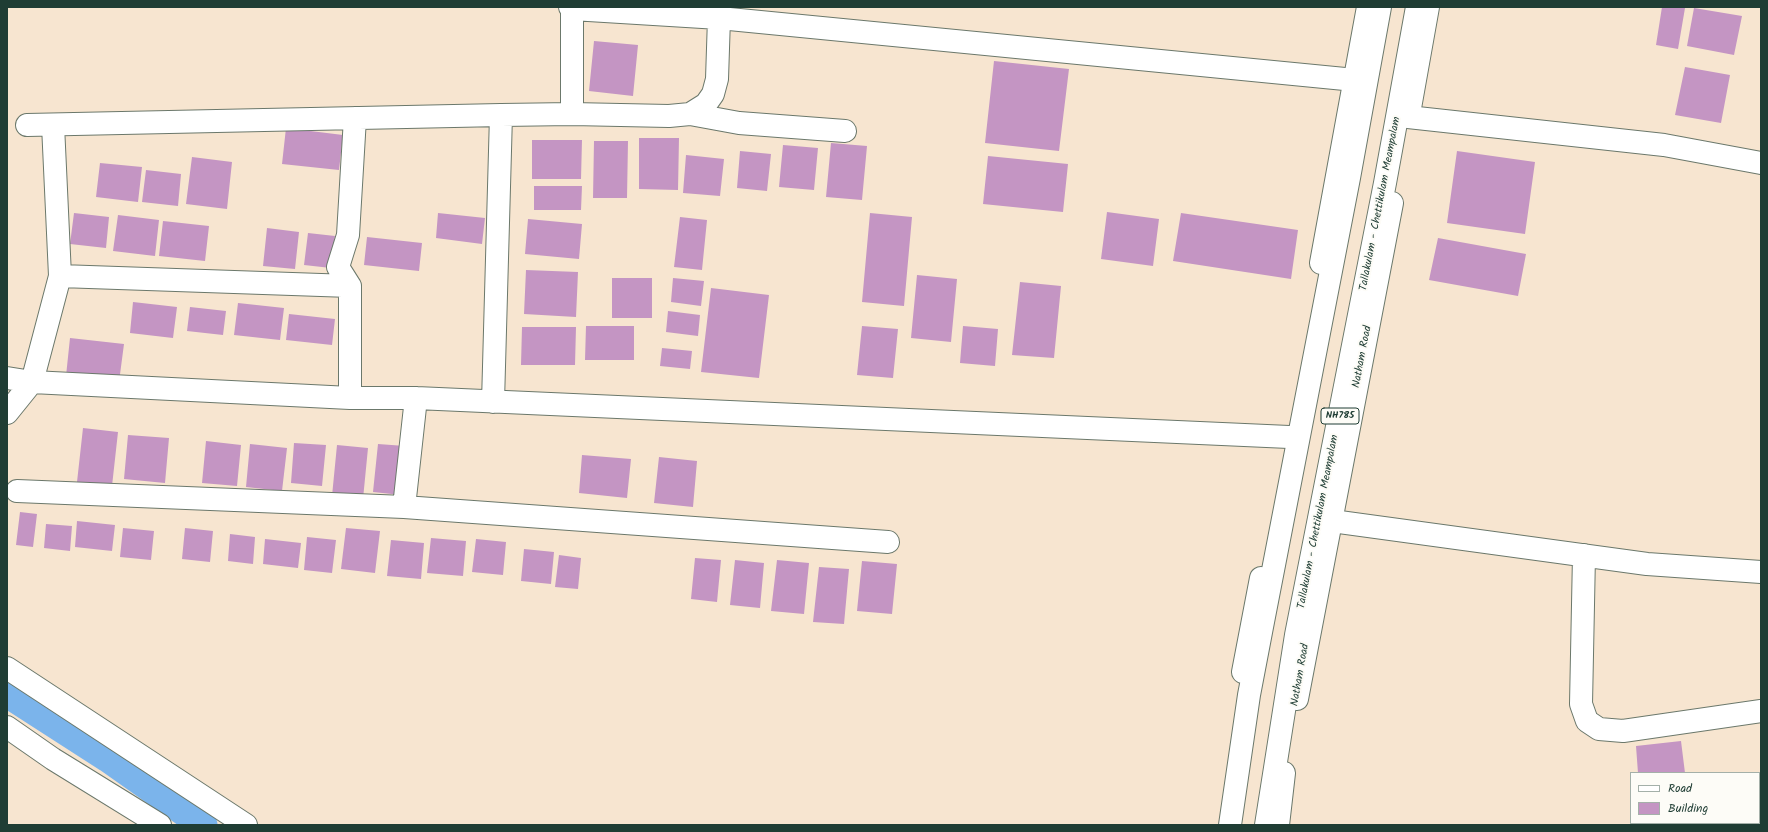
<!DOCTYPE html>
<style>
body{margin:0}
#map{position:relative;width:1768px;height:832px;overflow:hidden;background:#f7e5d0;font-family:Kalam,sans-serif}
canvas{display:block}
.frame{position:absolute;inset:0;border:8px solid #1f3d34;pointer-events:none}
.legend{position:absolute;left:1630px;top:772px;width:130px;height:52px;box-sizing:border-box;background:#fdfcf7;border:1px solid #a4b0a9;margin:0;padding:5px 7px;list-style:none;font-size:12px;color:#1f3d34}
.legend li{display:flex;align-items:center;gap:8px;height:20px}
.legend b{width:20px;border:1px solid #a4b0a9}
</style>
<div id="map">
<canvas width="1768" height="832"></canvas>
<div class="frame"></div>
<ul class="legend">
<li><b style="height:5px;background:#fff"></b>Road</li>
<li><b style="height:11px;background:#c495c3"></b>Building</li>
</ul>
</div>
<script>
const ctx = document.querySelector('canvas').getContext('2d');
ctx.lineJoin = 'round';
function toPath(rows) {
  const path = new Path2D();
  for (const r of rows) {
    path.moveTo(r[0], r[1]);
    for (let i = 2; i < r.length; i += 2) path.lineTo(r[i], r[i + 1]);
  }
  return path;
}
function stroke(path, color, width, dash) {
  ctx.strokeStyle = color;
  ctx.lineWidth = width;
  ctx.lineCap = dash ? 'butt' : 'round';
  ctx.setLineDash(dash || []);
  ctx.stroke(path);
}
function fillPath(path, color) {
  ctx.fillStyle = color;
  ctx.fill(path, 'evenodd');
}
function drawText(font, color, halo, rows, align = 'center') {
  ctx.font = font + ' Kalam,sans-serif';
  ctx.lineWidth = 4;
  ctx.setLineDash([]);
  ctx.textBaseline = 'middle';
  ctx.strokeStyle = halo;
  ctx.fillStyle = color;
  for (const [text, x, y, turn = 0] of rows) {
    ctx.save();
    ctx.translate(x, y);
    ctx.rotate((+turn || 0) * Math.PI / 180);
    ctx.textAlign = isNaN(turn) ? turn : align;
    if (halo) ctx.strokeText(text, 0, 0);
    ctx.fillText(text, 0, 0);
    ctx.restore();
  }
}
stroke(toPath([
 [7,693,108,758,203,825]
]), '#7bb4eb', 29);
fillPath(toPath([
 [1662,7,1685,8,1678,49,1656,45],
 [1694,8,1742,16,1734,55,1687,46],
 [594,41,638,45,633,96,589,91],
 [994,61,1069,69,1059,151,985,143],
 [1685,67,1730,75,1721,123,1675,115],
 [286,128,343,135,339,170,282,164],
 [639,138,679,138,678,190,639,189],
 [532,140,582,140,581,179,532,179],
 [594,141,628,141,627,198,593,198],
 [831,143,867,146,862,200,826,197],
 [783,145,818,148,814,190,779,187],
 [740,151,771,154,767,191,737,188],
 [1457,151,1535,162,1525,234,1447,223],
 [686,155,724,159,720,196,683,193],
 [988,156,1068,164,1063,212,983,204],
 [192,157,232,162,227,209,186,204],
 [100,163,142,167,138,202,96,197],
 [146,170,181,174,178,206,142,202],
 [534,186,582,186,581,210,534,210],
 [1107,212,1159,219,1153,266,1101,259],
 [74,213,109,217,106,248,70,244],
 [438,213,485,218,482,244,436,238],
 [870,213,912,217,904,306,862,302],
 [1181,213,1298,230,1291,279,1173,261],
 [118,215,159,220,155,256,113,251],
 [680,217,707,220,702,270,674,267],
 [528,219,582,224,579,259,525,254],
 [163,221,209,226,205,261,159,256],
 [267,228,299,232,295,269,263,266],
 [308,233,335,236,331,268,304,265],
 [367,237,422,243,419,271,364,265],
 [1438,238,1526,254,1518,296,1429,280],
 [526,270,578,272,576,317,524,314],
 [917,275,957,279,951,342,911,338],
 [612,278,652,278,652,318,612,318],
 [673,278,704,281,701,306,671,302],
 [1020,282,1061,286,1054,358,1012,355],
 [711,288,769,295,759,378,701,372],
 [133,302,177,307,173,338,130,333],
 [238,303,284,308,280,340,234,335],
 [190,307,226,311,223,335,187,331],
 [668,311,700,315,698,336,666,332],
 [289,314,335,319,332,345,286,340],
 [586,326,634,326,634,360,585,360],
 [862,326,898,329,893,378,857,375],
 [963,326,998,329,995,366,960,363],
 [522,327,576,327,575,365,521,365],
 [70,338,124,344,119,382,66,376],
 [662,348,692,351,690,369,660,366],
 [83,428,118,432,112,486,77,482],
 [128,435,169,438,165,483,124,479],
 [206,441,241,445,237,486,202,483],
 [294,443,326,445,322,486,291,483],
 [250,444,287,448,282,491,246,487],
 [378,444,405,446,401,495,373,492],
 [337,445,368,448,363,499,332,496],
 [582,455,631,459,627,498,579,493],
 [659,457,697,461,693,507,654,503],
 [20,512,37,514,33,547,16,545],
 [77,521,115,525,112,551,75,547],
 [46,524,72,526,70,551,44,548],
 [123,528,154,531,151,560,120,557],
 [185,528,213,531,210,562,182,559],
 [346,528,380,531,375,573,341,569],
 [230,534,255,537,253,564,228,561],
 [307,537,336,540,332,573,304,570],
 [431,538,466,541,463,576,427,573],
 [265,539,301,543,298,568,263,564],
 [476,539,506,542,503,575,472,572],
 [391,540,424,543,421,579,387,576],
 [524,549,554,552,551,584,521,581],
 [559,555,581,558,578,589,555,587],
 [695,558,721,560,717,602,691,599],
 [735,560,764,563,760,608,730,605],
 [777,560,809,563,804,614,771,611],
 [862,561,897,564,892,614,857,611],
 [819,567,849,569,844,624,813,622],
 [1681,741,1685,773,1638,773,1636,746]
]), '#c495c3');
const minor = toPath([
 [570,7,572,9,572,114],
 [572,9,719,18],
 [690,114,739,123,845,131],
 [1408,117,1664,145,1761,163],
 [27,125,501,115,572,114,669,116,690,114,706,104,713,94,717,79,719,18,1355,80],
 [60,276,350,286,338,267,348,235,355,118],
 [350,286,350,398],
 [7,378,32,382,60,276,53,125],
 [493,402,501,115],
 [7,413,32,382,350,398,416,398,1289,437],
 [17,491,404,507,416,398],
 [404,507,888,542],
 [1332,521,1647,564,1761,572],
 [1584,555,1581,704,1587,721,1599,729,1623,731,1761,711]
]);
const major = toPath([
 [1410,108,1428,7],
 [1321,263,1368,7],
 [7,668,246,825],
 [1243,672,1261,578],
 [1297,699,1392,203],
 [7,727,53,759,160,825],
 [1278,825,1284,773]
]);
const highway = toPath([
 [1230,825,1249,695,1262,627,1349,178,1380,7],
 [1266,825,1296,635,1385,183,1417,7]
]);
stroke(minor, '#6b786b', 24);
stroke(major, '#6b786b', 24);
stroke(highway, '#6b786b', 24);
stroke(minor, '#fff', 22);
stroke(major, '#fff', 22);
stroke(highway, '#fff', 22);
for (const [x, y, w] of [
 [1340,416,38]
]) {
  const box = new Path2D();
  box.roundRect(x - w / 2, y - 8, w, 16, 3);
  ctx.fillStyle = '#fdfcf7';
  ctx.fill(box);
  stroke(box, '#1f3d34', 1);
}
drawText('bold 10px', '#1f3d34', null, [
 ["NH785",1340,416]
]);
drawText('11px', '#1f3d34', '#fdfcf7', [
 ["Tallakulam - Chettikulam Meampalam",1381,204,-79],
 ["Natham Road",1363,357,-79],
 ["Tallakulam - Chettikulam Meampalam",1319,522,-79],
 ["Natham Road",1301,675,-80]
]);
</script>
